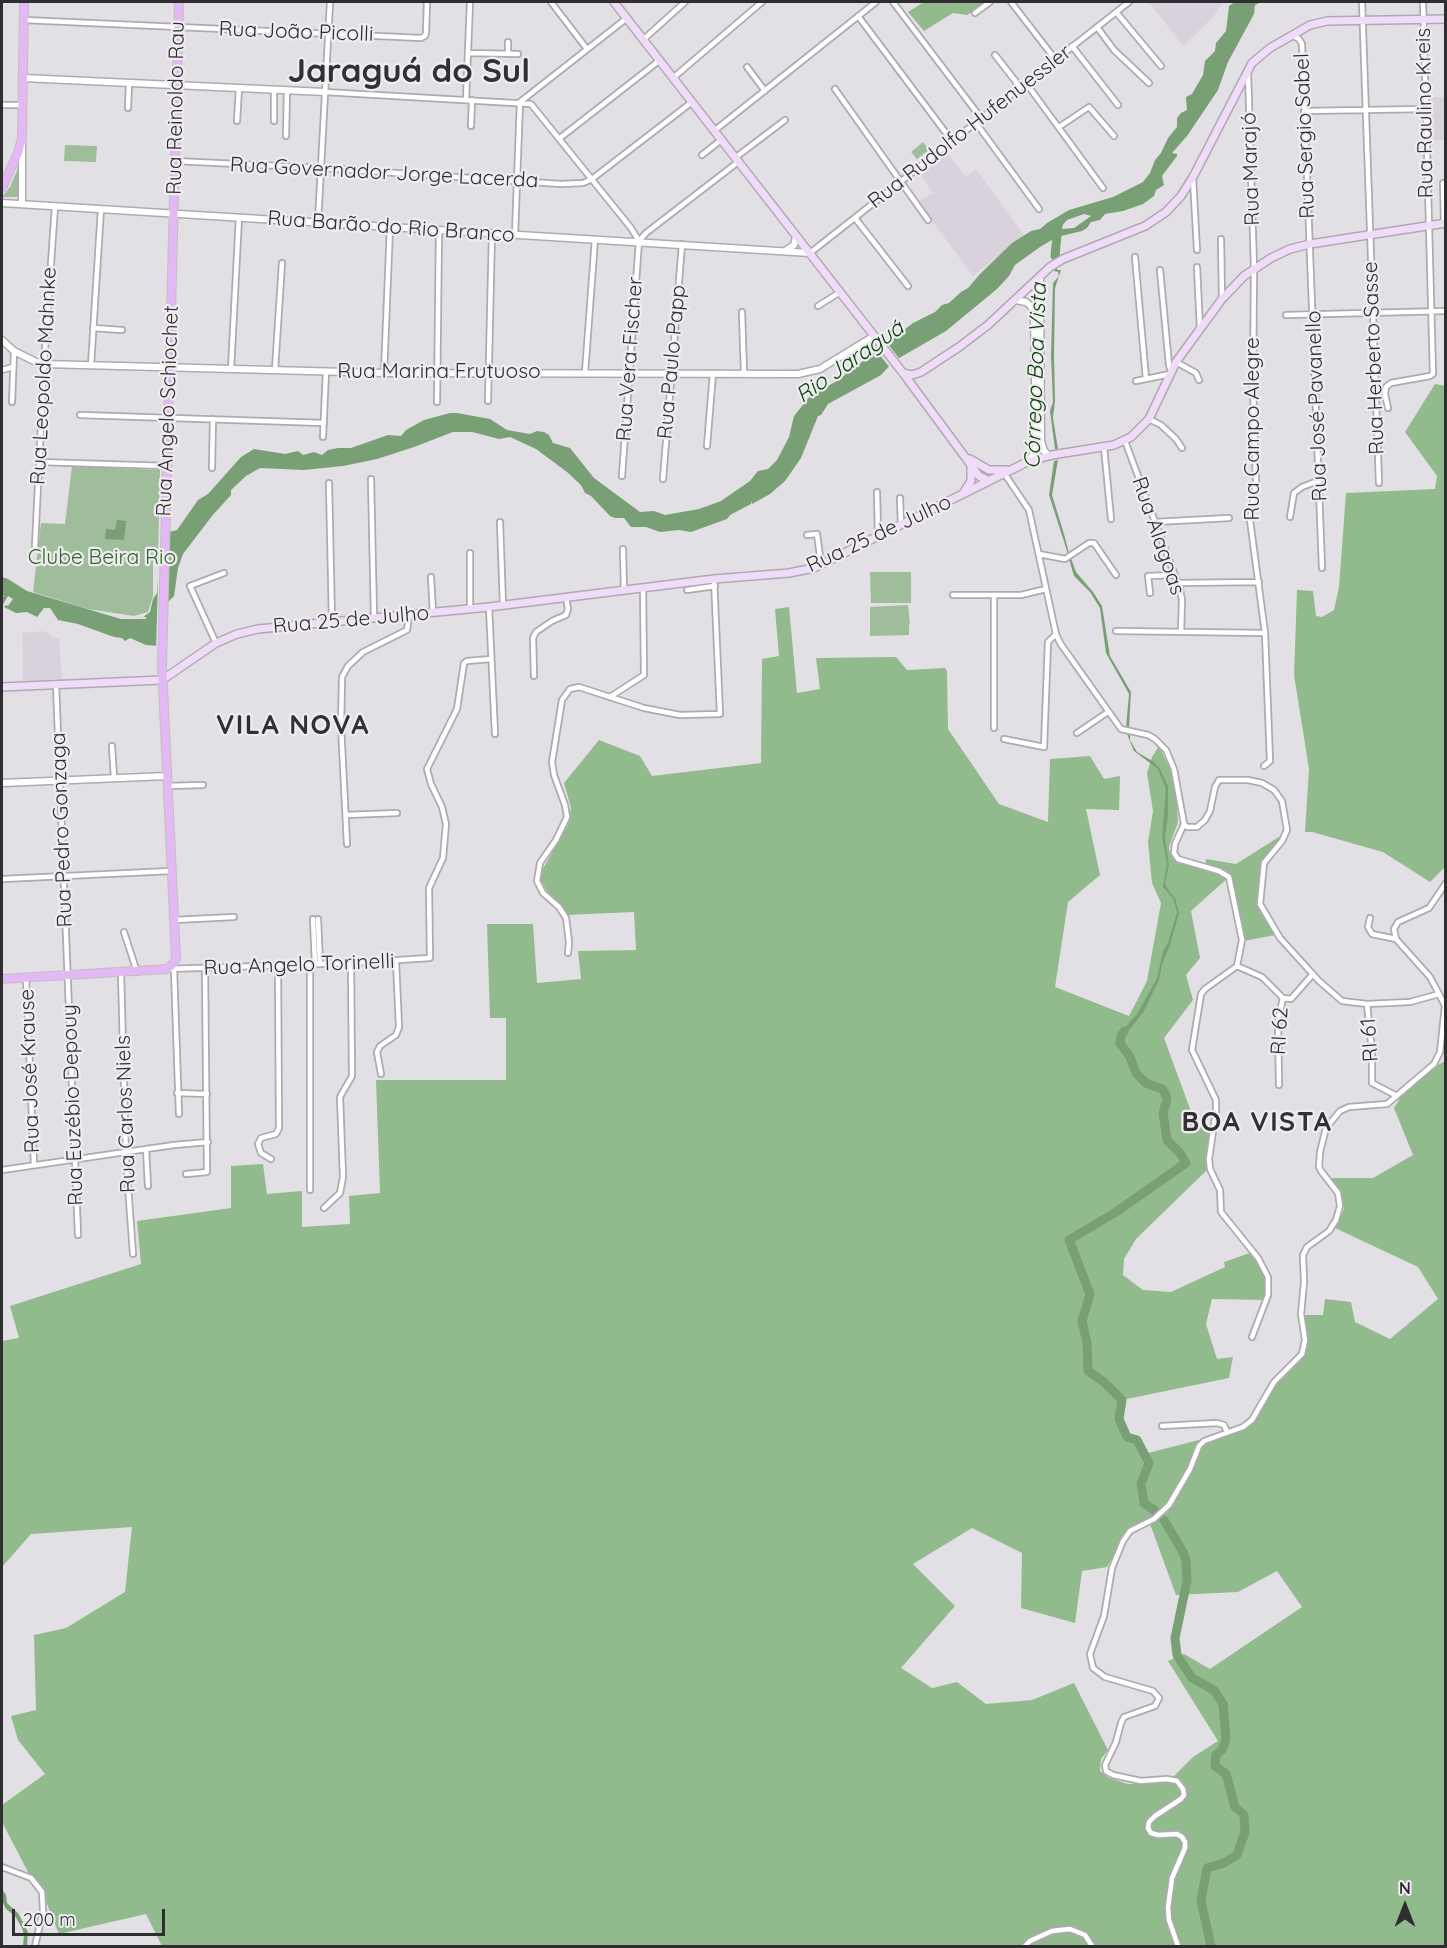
<!DOCTYPE html>
<meta charset="utf-8">
<style>
body{margin:0}
#map{position:relative;width:1447px;height:1948px;overflow:hidden;background:#e3e0e5;font-family:Quicksand,sans-serif}
canvas{display:block}
.frame{position:absolute;inset:0;border:3px solid #2e2d2f;pointer-events:none}
.north{position:absolute;left:1375px;top:1876px;width:60px;height:60px;-webkit-text-stroke:4px #f0edf2;paint-order:stroke;rotate:0deg;font-size:16px;font-weight:700;line-height:24px;text-align:center;color:#2e2d2f}
.north::after{content:'';display:block;margin:auto;width:21px;height:27px;background:#2e2d2f;clip-path:polygon(50% 0,100% 100%,50% 72%,0 100%)}
.scale{position:absolute;left:12px;top:1909px;width:153px;height:27px;box-sizing:border-box;border:3px solid #2e2d2f;border-top:0;padding-left:8px;font-size:18px;line-height:21px;white-space:nowrap;color:#2e2d2f;-webkit-text-stroke:4px #f0edf2;paint-order:stroke}
</style>
<div id="map">
<canvas width="1447" height="1948"></canvas>
<div class="frame"></div>
<div class="north">N</div>
<div class="scale">200 m</div>
</div>
<script>
const ctx = document.querySelector('canvas').getContext('2d');
ctx.lineJoin = 'round';
function fillPath(path, color) {
  ctx.fillStyle = color;
  ctx.fill(path, 'evenodd');
}
function toPath(rows) {
  const path = new Path2D();
  for (const r of rows) {
    path.moveTo(r[0], r[1]);
    for (let i = 2; i < r.length; i += 2) path.lineTo(r[i], r[i + 1]);
  }
  return path;
}
function stroke(path, color, width, dash) {
  ctx.strokeStyle = color;
  ctx.lineWidth = width;
  ctx.lineCap = dash ? 'butt' : 'round';
  ctx.setLineDash(dash || []);
  ctx.stroke(path);
}
function drawText(font, color, halo, rows, align = 'center') {
  ctx.font = font + ' Quicksand,sans-serif';
  ctx.lineWidth = 4.5;
  ctx.setLineDash([]);
  ctx.textBaseline = 'middle';
  ctx.strokeStyle = halo;
  ctx.fillStyle = color;
  for (const [text, x, y, turn = 0] of rows) {
    ctx.save();
    ctx.translate(x, y);
    ctx.rotate((+turn || 0) * Math.PI / 180);
    ctx.textAlign = isNaN(turn) ? turn : align;
    if (halo) ctx.strokeText(text, 0, 0);
    ctx.fillText(text, 0, 0);
    ctx.restore();
  }
}
fillPath(toPath([
 [1149,2,1224,2,1213,17,1183,46],
 [1431,97,1445,97,1445,140,1429,140,1428,99],
 [947,152,966,177,976,169,1024,235,973,276,918,202,933,193,919,173],
 [43,631,51,635,52,638,59,638,62,679,23,681,22,633]
]), '#d9d2dc');
fillPath(toPath([
 [923,142,929,150,917,159,911,152],
 [65,145,97,146,96,162,64,161],
 [19,166,19,197,2,197,10,187],
 [72,466,160,470,158,559,153,562,153,596,148,612,134,616,88,609,33,592,41,523,65,524],
 [870,572,911,572,911,603,871,603],
 [908,605,910,624,909,624,909,635,870,636,870,607]
]), '#9fbc9b');
fillPath(toPath([
 [924,2,989,2,967,15,953,13,924,31,908,12],
 [1435,384,1446,386,1446,866,1430,882,1383,852,1312,832,1305,832,1309,769,1294,675,1297,590,1313,591,1316,616,1322,617,1334,610,1339,587,1346,493,1435,489,1437,476,1405,432],
 [789,607,797,693,820,689,816,658,896,657,907,670,945,668,947,671,948,729,999,804,1048,822,1050,759,1090,756,1104,779,1120,776,1119,810,1086,809,1100,875,1068,902,1055,987,1129,1016,1147,981,1161,903,1152,883,1148,842,1153,811,1147,773,1152,757,1159,746,1170,769,1176,790,1178,822,1169,847,1170,854,1177,863,1205,869,1206,859,1236,864,1282,835,1262,864,1258,905,1275,935,1244,941,1237,897,1230,876,1191,911,1200,958,1186,975,1193,1000,1164,1038,1197,1128,1213,1125,1208,1169,1136,1239,1124,1259,1123,1275,1143,1290,1171,1292,1225,1267,1224,1262,1250,1253,1261,1268,1266,1282,1265,1300,1212,1299,1206,1324,1217,1359,1233,1357,1229,1378,1122,1400,1119,1419,1127,1437,1137,1440,1144,1454,1199,1440,1241,1425,1252,1417,1272,1380,1302,1353,1302,1315,1323,1315,1325,1299,1351,1302,1355,1322,1390,1339,1438,1299,1418,1267,1335,1228,1344,1209,1338,1191,1330,1178,1373,1178,1413,1155,1394,1108,1401,1097,1438,1065,1445,1061,1445,1946,162,1946,146,1914,59,1934,41,1889,28,1872,2,1822,2,1805,45,1774,18,1740,11,1716,36,1710,34,1635,66,1628,125,1592,132,1527,31,1534,2,1567,2,1341,19,1338,10,1306,141,1264,137,1221,231,1208,231,1166,263,1164,267,1194,302,1191,302,1227,350,1224,349,1196,380,1193,376,1080,506,1080,506,1018,490,1018,487,924,533,924,537,983,581,979,578,951,636,950,634,912,567,915,547,891,541,881,541,872,568,825,571,808,564,783,599,740,640,756,652,776,761,763,762,659,779,656,775,609],
 [1137,1523,1150,1524,1176,1595,1238,1592,1277,1571,1302,1607,1210,1669,1184,1654,1168,1661,1218,1741,1193,1757,1167,1783,1128,1784,1109,1778,1100,1771,1101,1759,1108,1750,1074,1683,1032,1700,986,1704,957,1682,932,1688,901,1668,955,1606,913,1564,972,1528,1022,1553,1021,1608,1075,1623,1082,1571,1107,1567,1128,1530]
]), '#91ba8d');
fillPath(toPath([
 [1235,2,1261,2,1255,5,1254,14,1228,62,1218,90,1187,136,1172,153,1177,154,1177,156,1162,176,1164,185,1156,190,1154,196,1143,204,1123,211,1105,214,1100,220,1091,222,1087,228,1082,231,1057,237,1040,247,1015,265,1009,276,997,289,946,331,894,361,881,375,828,404,821,415,818,416,801,458,785,481,770,494,752,504,751,501,751,504,730,515,727,519,691,532,679,530,660,532,646,527,631,527,624,518,615,518,610,516,591,496,585,493,581,485,567,472,536,449,510,437,499,439,472,432,453,432,414,447,377,459,343,466,304,470,260,468,246,476,231,490,231,495,212,516,183,554,178,568,174,596,168,602,168,632,164,642,159,646,146,645,130,638,125,641,122,638,114,637,78,624,58,620,50,608,44,608,37,617,27,612,16,613,4,607,6,605,8,606,13,599,8,596,2,606,2,598,4,596,2,594,2,577,8,579,27,591,121,619,146,619,146,617,143,617,150,612,153,599,157,593,160,553,169,532,177,530,198,500,208,494,241,457,254,449,285,454,298,451,303,455,314,452,322,455,328,450,338,448,351,448,388,435,401,436,406,430,424,420,450,413,457,413,490,419,507,430,530,434,537,431,544,432,549,435,553,443,570,448,594,478,640,512,654,511,665,515,699,509,721,501,750,481,758,471,768,469,777,460,789,437,794,416,810,396,837,381,913,323,935,312,942,305,949,303,961,292,968,288,980,274,1012,243,1031,231,1040,229,1047,223,1069,210,1113,197,1143,182,1150,173,1155,160,1161,153,1168,138,1177,127,1177,118,1181,113,1187,110,1186,97,1192,94,1196,87,1203,75,1205,61,1215,51,1216,43,1226,31,1229,6],
 [1084,214,1091,216,1074,228,1062,229,1062,226,1067,220],
 [1057,255,1057,270,1061,270,1055,288,1054,356,1055,400,1053,418,1058,449,1055,449,1050,411,1053,402,1051,355,1053,283,1059,276,1058,272,1054,271,1055,256],
 [1058,460,1052,495,1064,534,1069,553,1068,554,1049,495,1054,461],
 [117,520,126,521,124,540,105,539,106,529,115,530],
 [1071,558,1076,572,1093,592,1102,606,1110,656,1131,692,1129,728,1126,728,1129,694,1106,653,1100,608,1090,592,1074,576,1069,559],
 [1127,734,1130,735,1130,740,1137,752,1154,762,1160,769,1168,786,1168,815,1165,838,1169,865,1165,883,1168,890,1175,898,1179,913,1170,945,1162,965,1159,980,1144,1011,1121,1041,1119,1041,1120,1033,1137,1014,1157,978,1163,951,1168,943,1177,912,1173,898,1163,887,1167,863,1162,837,1166,789,1158,769,1134,751],
 [2,1889,6,1895,7,1903,18,1913,28,1932,27,1946,23,1946,24,1935,22,1928,15,1916,6,1909,3,1903]
]), '#78a074');
fillPath(toPath([
 [885,340,901,361,890,368,875,349],
 [170,529,167,643,164,647,156,650,159,543,163,533]
]), '#e3e0e5');
stroke(toPath([
 [1055,256,1058,225],
 [1124,1031,1121,1036,1120,1043,1130,1057,1136,1073,1146,1083,1162,1089,1165,1093,1167,1099,1163,1113,1167,1140,1180,1153,1186,1163,1116,1212,1069,1240,1090,1294,1082,1321,1087,1343,1088,1371,1104,1382,1122,1400,1119,1419,1127,1437,1137,1440,1149,1463,1141,1484,1144,1503,1158,1513],
 [1164,1520,1183,1552,1186,1561,1187,1581,1175,1638,1177,1655,1192,1678,1214,1690,1223,1704,1226,1739,1222,1750,1216,1755,1215,1766,1226,1774,1235,1807,1244,1815,1245,1832,1237,1855,1224,1863,1207,1868,1201,1901,1211,1946]
]), '#78a074', 9);
const minor = toPath([
 [551,2,587,49],
 [893,2,981,118],
 [1011,2,1055,59],
 [1362,2,1379,483],
 [1116,12,1161,66],
 [975,13,990,2],
 [858,16,952,141],
 [24,20,421,38,425,36,426,33,427,2],
 [1097,27,1114,50,1149,83],
 [1293,36,1299,39,1302,44,1322,568],
 [644,39,685,2],
 [1072,46,1118,105],
 [468,53,518,54],
 [508,54,508,42],
 [995,55,1020,87],
 [747,67,765,91],
 [1248,73,1254,268,1253,386,1256,482,1250,520,1265,633,1270,761,1264,766],
 [673,78,762,2],
 [1026,83,1103,188],
 [835,89,928,220],
 [325,92,531,104,631,228,639,241],
 [466,100,470,2],
 [520,102,627,18],
 [2,105,23,105],
 [128,108,129,83],
 [1304,111,1425,109],
 [237,121,239,88],
 [274,121,274,89],
 [976,123,1039,209],
 [471,126,472,100],
 [1059,127,1089,107,1114,136],
 [714,131,876,2],
 [286,136,287,90],
 [560,138,660,60],
 [702,155,721,140],
 [735,158,785,120],
 [175,161,321,168,561,184,583,183,592,179,692,102],
 [1193,178,1197,250],
 [1443,183,1444,223],
 [855,218,908,286],
 [318,222,330,2],
 [515,234,520,102],
 [1221,239,1222,299],
 [639,241,646,233,738,162],
 [810,253,1129,2],
 [1135,257,1146,379],
 [1197,267,1200,329],
 [1160,270,1169,365,1171,371],
 [818,306,840,292],
 [742,312,744,373],
 [1286,315,1446,311],
 [93,328,122,330],
 [1176,362,1196,373,1199,380],
 [91,365,101,209],
 [231,369,239,217],
 [2,370,13,367],
 [275,370,282,263],
 [384,373,390,227],
 [585,373,595,239],
 [1136,381,1170,374],
 [488,401,492,233],
 [12,402,14,351],
 [437,402,439,230],
 [1388,408,1385,394,1386,387,1391,383,1430,376,1433,374,1423,2],
 [80,415,324,423],
 [1149,419,1161,425,1176,439,1182,448],
 [323,437,326,371],
 [1125,441,1180,589,1182,600,1181,632],
 [707,446,713,373],
 [1104,447,1111,519],
 [39,462,167,466],
 [212,468,213,419],
 [1004,473,1029,510,1056,634,1060,643,1121,729,1148,735,1155,739,1166,750,1174,769,1184,824],
 [622,476,639,241],
 [371,479,374,618],
 [663,479,682,244],
 [329,483,332,622],
 [877,492,878,536],
 [900,498,901,525],
 [1290,517,1294,493,1302,487,1320,480],
 [500,522,503,605],
 [1155,522,1229,518],
 [807,535,817,534,821,564],
 [35,546,44,364,55,206],
 [623,549,624,590],
 [470,553,470,609],
 [1039,554,1065,559,1089,543,1094,543,1116,575],
 [431,577,433,613],
 [1178,583,1259,582],
 [687,590,715,586],
 [1150,593,1148,576,1174,575],
 [953,595,1021,595,1046,589],
 [994,595,994,728],
 [489,607,495,734],
 [1116,631,1265,633],
 [216,643,190,586,224,573],
 [534,676,533,638,536,632,552,621,566,615,568,609,566,597],
 [56,685,78,1235],
 [610,697,644,675,643,587],
 [1077,733,1108,712],
 [1004,739,1044,747,1048,642,1056,634],
 [112,746,114,778],
 [167,786,203,785],
 [346,815,397,813],
 [1184,824,1175,844,1174,853,1178,859,1219,871,1229,877,1242,940,1237,966,1205,989,1201,994,1192,1050,1216,1100,1216,1111,1209,1159,1210,1169,1220,1190,1221,1212,1258,1258,1268,1277,1268,1295,1252,1337],
 [347,844,341,726,342,677,348,666,363,652,407,630,409,615],
 [2,879,171,871],
 [1370,918,1368,927,1372,934,1396,939],
 [313,919,315,964],
 [318,919,320,964],
 [174,920,234,917],
 [124,932,137,972],
 [568,953,569,942,566,918,559,907,543,893,537,881,540,863,556,840,567,817,565,805,554,775,552,762,562,700,570,689,579,687,644,708,680,715,720,714,714,579],
 [310,965,310,1190],
 [1237,966,1262,977,1283,998],
 [167,969,351,963,430,958,429,888,443,858,446,824,442,807,431,784,427,769,457,709,464,663,467,661,491,659],
 [174,969,179,1114],
 [121,973,126,1159,133,1254],
 [26,978,34,1165],
 [1439,994,1430,977,1396,939,1394,929,1398,922,1429,908,1446,883],
 [1283,998,1291,999,1313,974],
 [1367,1004,1372,1051,1372,1083,1397,1096],
 [381,1074,377,1052,380,1046,396,1035,399,1027,396,961],
 [1279,1085,1278,1021,1283,998],
 [177,1093,207,1094],
 [146,1149,148,1186],
 [271,1159,261,1153,258,1144,261,1138,276,1134,279,1128,278,966],
 [2,1170,174,1145,208,1142],
 [186,1174,207,1172,205,969],
 [324,1208,340,1193,343,1177,340,1097,352,1076,351,963],
 [1162,1426,1217,1423,1224,1425,1227,1432],
 [2,1867,31,1878,42,1892,43,1911,35,1946],
 [1025,1946,1030,1941,1052,1931,1070,1929,1085,1935,1092,1946],
 [1178,1946,1169,1920,1168,1908,1172,1878,1185,1848,1185,1842,1182,1837,1177,1834,1158,1835,1151,1833,1148,1828,1149,1822,1155,1816,1181,1799,1184,1795,1183,1789,1177,1781,1167,1779,1141,1781,1113,1775,1106,1771,1105,1765,1116,1742,1121,1723,1124,1717,1155,1706,1159,1698,1153,1691,1105,1677,1093,1668,1090,1654,1104,1616,1112,1568,1123,1541,1130,1531,1154,1519,1169,1505,1190,1469,1199,1446,1204,1441,1243,1427,1252,1420,1274,1382,1302,1354,1305,1340,1301,1314,1304,1282,1303,1255,1307,1247,1329,1231,1336,1220,1340,1206,1338,1193,1321,1171,1319,1167,1320,1152,1326,1128,1340,1111,1349,1107,1387,1104,1434,1064,1440,1052,1445,1006,1439,994,1410,1002,1367,1004,1342,1001,1319,981,1280,938,1260,904,1264,863,1282,841,1287,830,1282,801,1274,790,1262,783,1248,780,1219,780,1215,787,1210,811,1205,820,1197,827,1187,827,1184,824]
]);
const tertiary = toPath([
 [23,78,325,92],
 [22,144,22,204],
 [2,203,810,253],
 [785,251,794,245,796,237],
 [1040,277,1041,441,1044,451,1050,456],
 [1016,300,1026,302,1031,306,1034,313,1036,441,1035,452,1027,462],
 [2,340,14,351,36,362,44,364,384,373,798,374,820,369,874,336],
 [2,783,167,776]
]);
const secondary = toPath([
 [614,2,903,373,979,476,989,481],
 [903,373,912,375,921,372,959,347,988,325,1050,267,1063,259,1145,226,1166,212,1181,196,1193,177,1252,63,1270,48,1310,25,1327,21,1446,19],
 [970,459,989,470,1006,470],
 [964,492,971,481,971,467],
 [2,687,162,680,216,643,237,634,258,629,489,607,714,579,789,573,814,568,1027,462,1052,455,1114,445,1131,437,1149,419,1176,362,1222,299,1244,276,1271,258,1290,249,1310,244,1446,223]
]);
const primary = toPath([
 [2,188,18,153,22,138,24,2],
 [2,979,167,969,173,964,176,959,162,666,179,2]
]);
stroke(minor, '#aeabb0', 8);
stroke(tertiary, '#aeabb0', 9);
stroke(secondary, '#aeabb0', 10);
stroke(primary, '#c0c0c1', 10);
stroke(minor, '#fff', 4.5);
stroke(tertiary, '#fff', 6);
stroke(secondary, '#f0dcf9', 7);
stroke(primary, '#e2b9f4', 8);
drawText('21px', '#2e2d2f', '#f0edf2', [
 ["Rua João Picolli",296,32,2],
 ["Rua Reinoldo Rau",176,108,-89],
 ["Rua Raulino Kreis",1425,113,-91],
 ["Rua Rudolfo Hufenuessler",970,127,-38],
 ["Rua Sergio Sabel",1305,136,-92],
 ["Rua Marajó",1251,169,-92],
 ["Rua Governador Jorge Lacerda",384,173,3],
 ["Rua Barão do Rio Branco",391,227,4],
 ["Rua Herberto Sasse",1374,358,-92],
 ["Rua Vera Fischer",630,359,-86],
 ["Rua Paulo Papp",672,362,-85],
 ["Rua Marina Frutuoso",439,372],
 ["Rua Leopoldo Mahnke",44,376,-87],
 ["Rua José Pavanello",1317,406,-92],
 ["Rua Angelo Schiochet",168,411,-88],
 ["Rua Campo Alegre",1253,429,-90],
 ["Rua 25 de Julho",879,534,-25],
 ["Rua Alagoas",1158,536,71],
 ["Rua 25 de Julho",351,620,-5],
 ["Rua Pedro Gonzaga",62,830,-92],
 ["Rua Angelo Torinelli",299,965,-2],
 ["RI 62",1280,1031,-87],
 ["RI 61",1370,1040,-94],
 ["Rua José Krause",30,1071,-92],
 ["Rua Euzébio Depouy",73,1105,-92],
 ["Rua Carlos Niels",126,1114,-92]
]);
drawText('21px', '#30662b', '#f0edf2', [
 ["Clube Beira Rio",102,558]
]);
drawText('italic 22px', '#094405', '#f0edf2', [
 ["Rio Jaraguá",850,362,-35],
 ["Córrego Boa Vista",1036,376,-88]
]);
ctx.letterSpacing = '1.5px';
drawText('bold 27px', '#333034', '#f0edf2', [
 ["VILA NOVA",293,726],
 ["BOA VISTA",1257,1123]
]);
ctx.letterSpacing = '0px';
drawText('bold 33px', '#333034', '#f0edf2', [
 ["Jaraguá do Sul",409,72]
]);
</script>
